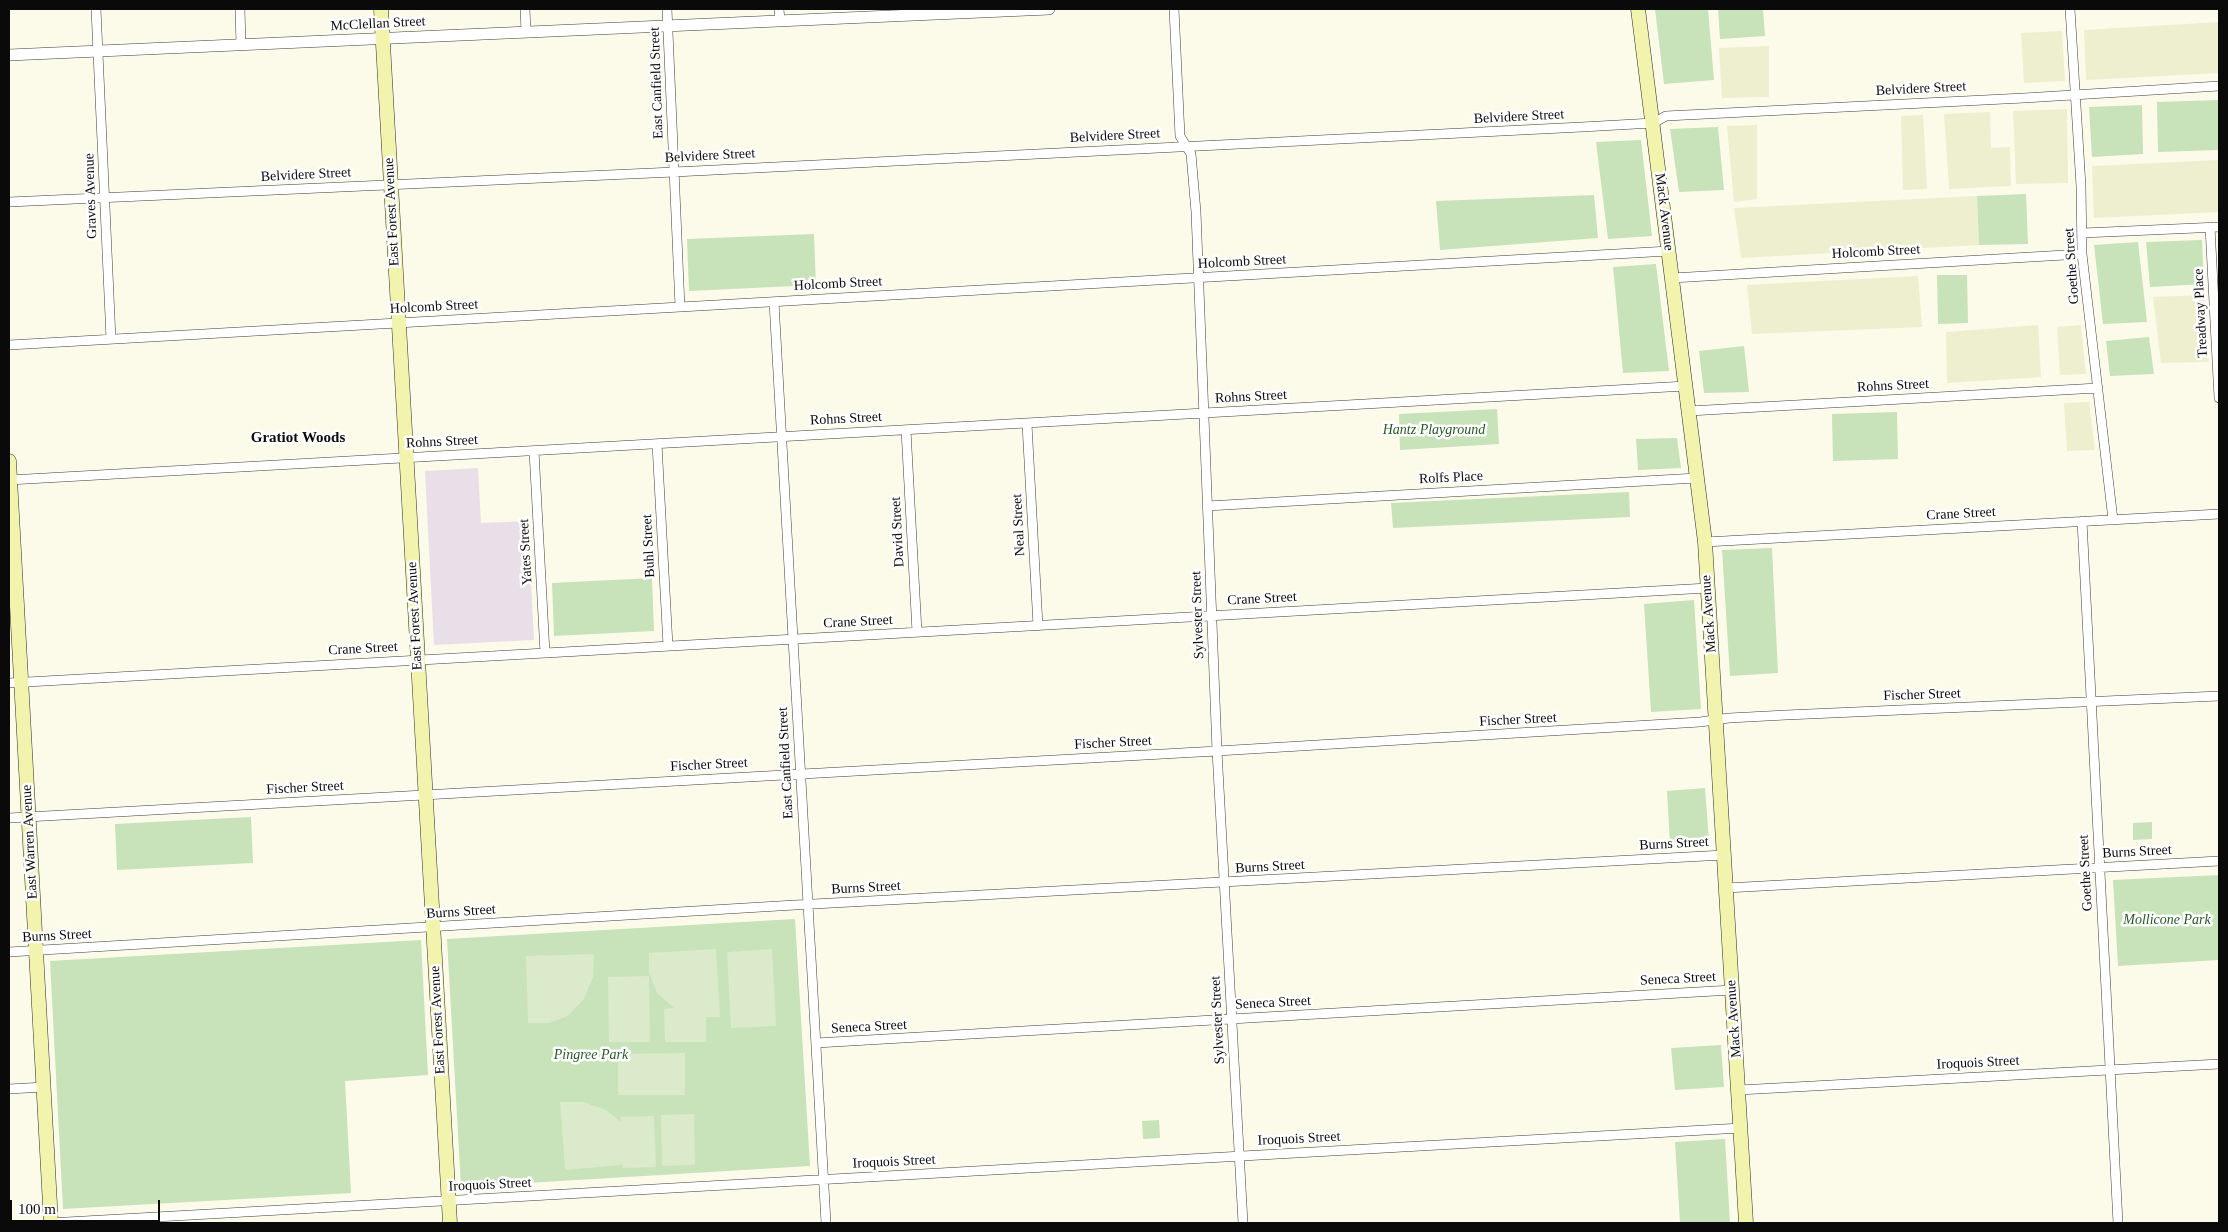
<!DOCTYPE html>
<style>
body{margin:0}
#map{position:relative;width:2228px;height:1232px;overflow:hidden;background:#fcfbea;font-family:"Times New Roman",serif}
canvas{display:block}
.frame{position:absolute;inset:0;border:10px solid #0a0a0a;pointer-events:none}
.scale{position:absolute;left:10px;top:1200px;width:150px;height:22px;box-sizing:border-box;border:2px solid #0a0a0a;border-top:0;padding-left:6px;font-size:15px;line-height:18px;white-space:nowrap;color:#0a0a0a;-webkit-text-stroke:4px #fff;paint-order:stroke}
</style>
<div id="map">
<canvas width="2228" height="1232"></canvas>
<div class="frame"></div>
<div class="scale">100 m</div>
</div>
<script>
const ctx = document.querySelector('canvas').getContext('2d');
ctx.lineJoin = 'round';
function fillPath(path, color) {
  ctx.fillStyle = color;
  ctx.fill(path, 'evenodd');
}
function toPath(rows) {
  const path = new Path2D();
  for (const r of rows) {
    path.moveTo(r[0], r[1]);
    for (let i = 2; i < r.length; i += 2) path.lineTo(r[i], r[i + 1]);
  }
  return path;
}
function stroke(path, color, width, dash) {
  ctx.strokeStyle = color;
  ctx.lineWidth = width;
  ctx.lineCap = dash ? 'butt' : 'round';
  ctx.setLineDash(dash || []);
  ctx.stroke(path);
}
function drawText(font, color, halo, rows, align = 'center') {
  ctx.font = font + ' "Times New Roman",serif';
  ctx.lineWidth = 5;
  ctx.setLineDash([]);
  ctx.textBaseline = 'middle';
  ctx.strokeStyle = halo;
  ctx.fillStyle = color;
  for (const [text, x, y, turn = 0] of rows) {
    ctx.save();
    ctx.translate(x, y);
    ctx.rotate((+turn || 0) * Math.PI / 180);
    ctx.textAlign = isNaN(turn) ? turn : align;
    if (halo) ctx.strokeText(text, 0, 0);
    ctx.fillText(text, 0, 0);
    ctx.restore();
  }
}
fillPath(toPath([
 [478,468,481,523,528,521,534,640,434,645,425,471]
]), '#e8dfe8');
fillPath(toPath([
 [2219,22,2219,73,2086,80,2084,30],
 [2062,31,2065,81,2024,83,2021,33],
 [1769,46,1769,97,1722,98,1719,48],
 [2067,109,2068,183,2016,184,2013,111],
 [1990,112,1991,148,2010,147,2011,186,1949,189,1944,114],
 [1923,115,1927,189,1903,190,1901,116],
 [1757,125,1757,199,1734,202,1727,126],
 [2219,160,2219,212,2094,218,2092,166],
 [1977,196,1979,245,1741,258,1734,208],
 [1918,276,1922,327,1752,334,1747,285],
 [2204,295,2209,362,2161,363,2153,297],
 [2038,325,2041,377,1947,383,1946,332],
 [2081,325,2086,374,2060,375,2057,327],
 [2089,402,2095,450,2067,451,2064,403]
]), '#edefce');
fillPath(toPath([
 [1655,9,1708,9,1714,80,1664,84],
 [1718,9,1763,9,1765,36,1720,39],
 [2219,100,2219,150,2158,152,2157,102],
 [2142,105,2143,154,2092,157,2089,107],
 [1718,127,1724,190,1679,192,1670,129],
 [1641,140,1652,236,1608,239,1596,142],
 [2026,194,2028,244,1979,245,1977,196],
 [1594,195,1598,238,1440,250,1436,201],
 [814,234,816,285,689,291,687,239],
 [2202,240,2204,284,2150,287,2146,242],
 [2138,242,2147,322,2103,324,2094,245],
 [1656,264,1669,371,1623,373,1613,267],
 [1937,275,1967,275,1968,323,1938,324],
 [2149,337,2154,374,2110,376,2106,341],
 [1744,346,1749,392,1704,393,1699,351],
 [1497,409,1499,444,1400,450,1399,414],
 [1897,412,1898,459,1833,461,1832,414],
 [1677,438,1681,468,1638,470,1636,439],
 [1629,492,1630,517,1393,528,1391,503],
 [1772,548,1778,673,1730,676,1722,550],
 [652,578,654,631,554,636,552,583],
 [1694,600,1701,709,1651,712,1644,604],
 [1705,788,1709,841,1670,844,1667,791],
 [251,817,253,863,117,870,115,824],
 [2152,822,2152,839,2133,840,2133,823],
 [2219,875,2219,960,2118,966,2113,880],
 [795,919,810,1166,461,1187,447,939],
 [421,940,428,1075,345,1081,351,1193,63,1209,50,961],
 [1721,1045,1724,1087,1675,1090,1671,1048],
 [1159,1120,1160,1138,1143,1139,1142,1121],
 [1725,1139,1730,1223,1680,1223,1675,1142]
]), '#c8e2b9');
fillPath(toPath([
 [716,949,720,1017,706,1017,706,1042,665,1042,664,1009,674,1008,657,993,649,973,649,953],
 [772,949,776,1026,731,1028,727,952],
 [594,954,593,977,584,999,568,1016,549,1023,528,1023,526,956],
 [649,976,650,1042,609,1042,608,977],
 [685,1053,685,1095,618,1095,618,1054],
 [560,1102,583,1102,606,1110,621,1122,621,1117,654,1116,656,1167,623,1168,622,1165,565,1170],
 [694,1114,695,1165,662,1166,661,1115]
]), '#daeaca');
const minor = toPath([
 [96,9,111,339],
 [240,9,241,45],
 [525,9,526,32],
 [667,9,680,307],
 [779,9,780,21],
 [1174,9,1180,136,1191,154,1196,212,1217,751,1243,1223],
 [2070,9,2081,186,2082,254,2113,520],
 [9,202,674,172,1582,127,1653,123,1666,116,2024,98,2219,86],
 [2210,227,2219,398],
 [2083,233,2219,227],
 [1672,278,2082,254],
 [774,302,826,1223],
 [9,345,1669,251],
 [1689,411,2098,388],
 [1027,424,1038,626],
 [906,430,917,632],
 [657,444,668,646],
 [534,451,545,653],
 [9,480,1686,386],
 [1207,506,1697,478],
 [2082,521,2118,1223],
 [1705,542,2219,514],
 [9,683,1708,588],
 [9,818,1217,751,1700,722,1729,718,1786,715,2219,696],
 [1726,888,2219,861],
 [9,952,795,905,1724,855],
 [816,1043,1732,990],
 [9,1089,44,1087],
 [1739,1090,2219,1064],
 [49,1223,1741,1128]
]);
const tertiary = toPath([
 [9,55,1049,9]
]);
const secondary = toPath([
 [381,9,450,1223],
 [1638,9,1705,542,1746,1223],
 [9,461,51,1223]
]);
stroke(minor, '#3d3d3d', 10);
stroke(tertiary, '#3d3d3d', 12);
stroke(secondary, '#2c2c2c', 15);
stroke(minor, '#fff', 9);
stroke(tertiary, '#fff', 11);
stroke(secondary, '#f2f4ae', 14);
drawText('14px', '#0a0a0a', '#fff', [
 ["McClellan Street",378,24,-3],
 ["East Canfield Street",657,83,-92],
 ["Belvidere Street",1921,89,-3],
 ["Belvidere Street",1519,117,-3],
 ["Belvidere Street",1115,136,-3],
 ["Belvidere Street",710,156,-3],
 ["Belvidere Street",306,175,-3],
 ["Graves Avenue",91,196,-92],
 ["East Forest Avenue",392,212,-93],
 ["Mack Avenue",1664,212,83],
 ["Holcomb Street",1876,252,-3],
 ["Holcomb Street",1242,262,-3],
 ["Goethe Street",2072,266,-94],
 ["Holcomb Street",838,284,-3],
 ["Holcomb Street",434,307,-3],
 ["Treadway Place",2201,313,-93],
 ["Rohns Street",1893,386,-3],
 ["Rohns Street",1251,397,-3],
 ["Rohns Street",846,419,-3],
 ["Rohns Street",442,442,-3],
 ["Rolfs Place",1451,478,-3],
 ["Crane Street",1961,514,-3],
 ["Neal Street",1019,525,-93],
 ["David Street",898,532,-93],
 ["Buhl Street",649,546,-93],
 ["Yates Street",526,552,-93],
 ["Crane Street",1262,599,-3],
 ["Mack Avenue",1709,614,-94],
 ["Sylvester Street",1198,615,-92],
 ["East Forest Avenue",415,616,-93],
 ["Crane Street",858,622,-3],
 ["Crane Street",363,649,-3],
 ["Fischer Street",1922,695,-2],
 ["Fischer Street",1518,720,-3],
 ["Fischer Street",1113,743,-3],
 ["East Canfield Street",786,763,-93],
 ["Fischer Street",709,765,-3],
 ["Fischer Street",305,788,-3],
 ["East Warren Avenue",30,842,-93],
 ["Burns Street",1674,844,-3],
 ["Burns Street",2137,852,-3],
 ["Burns Street",1270,867,-3],
 ["Goethe Street",2086,873,-93],
 ["Burns Street",866,888,-3],
 ["Burns Street",461,912,-4],
 ["Burns Street",57,936,-3],
 ["Seneca Street",1678,979,-3],
 ["Seneca Street",1273,1003,-3],
 ["Mack Avenue",1734,1019,-94],
 ["East Forest Avenue",438,1020,-93],
 ["Sylvester Street",1218,1020,-93],
 ["Seneca Street",869,1027,-3],
 ["Iroquois Street",1978,1063,-3],
 ["Iroquois Street",1299,1139,-3],
 ["Iroquois Street",894,1162,-3],
 ["Iroquois Street",490,1185,-3]
]);
drawText('italic 14px', '#285924', '#fff', [
 ["Hantz Playground",1434,430],
 ["Mollicone Park",2167,920],
 ["Pingree Park",591,1055]
]);
drawText('bold 15px', '#0a0a0a', '#fff', [
 ["Gratiot Woods",298,438]
]);
</script>
